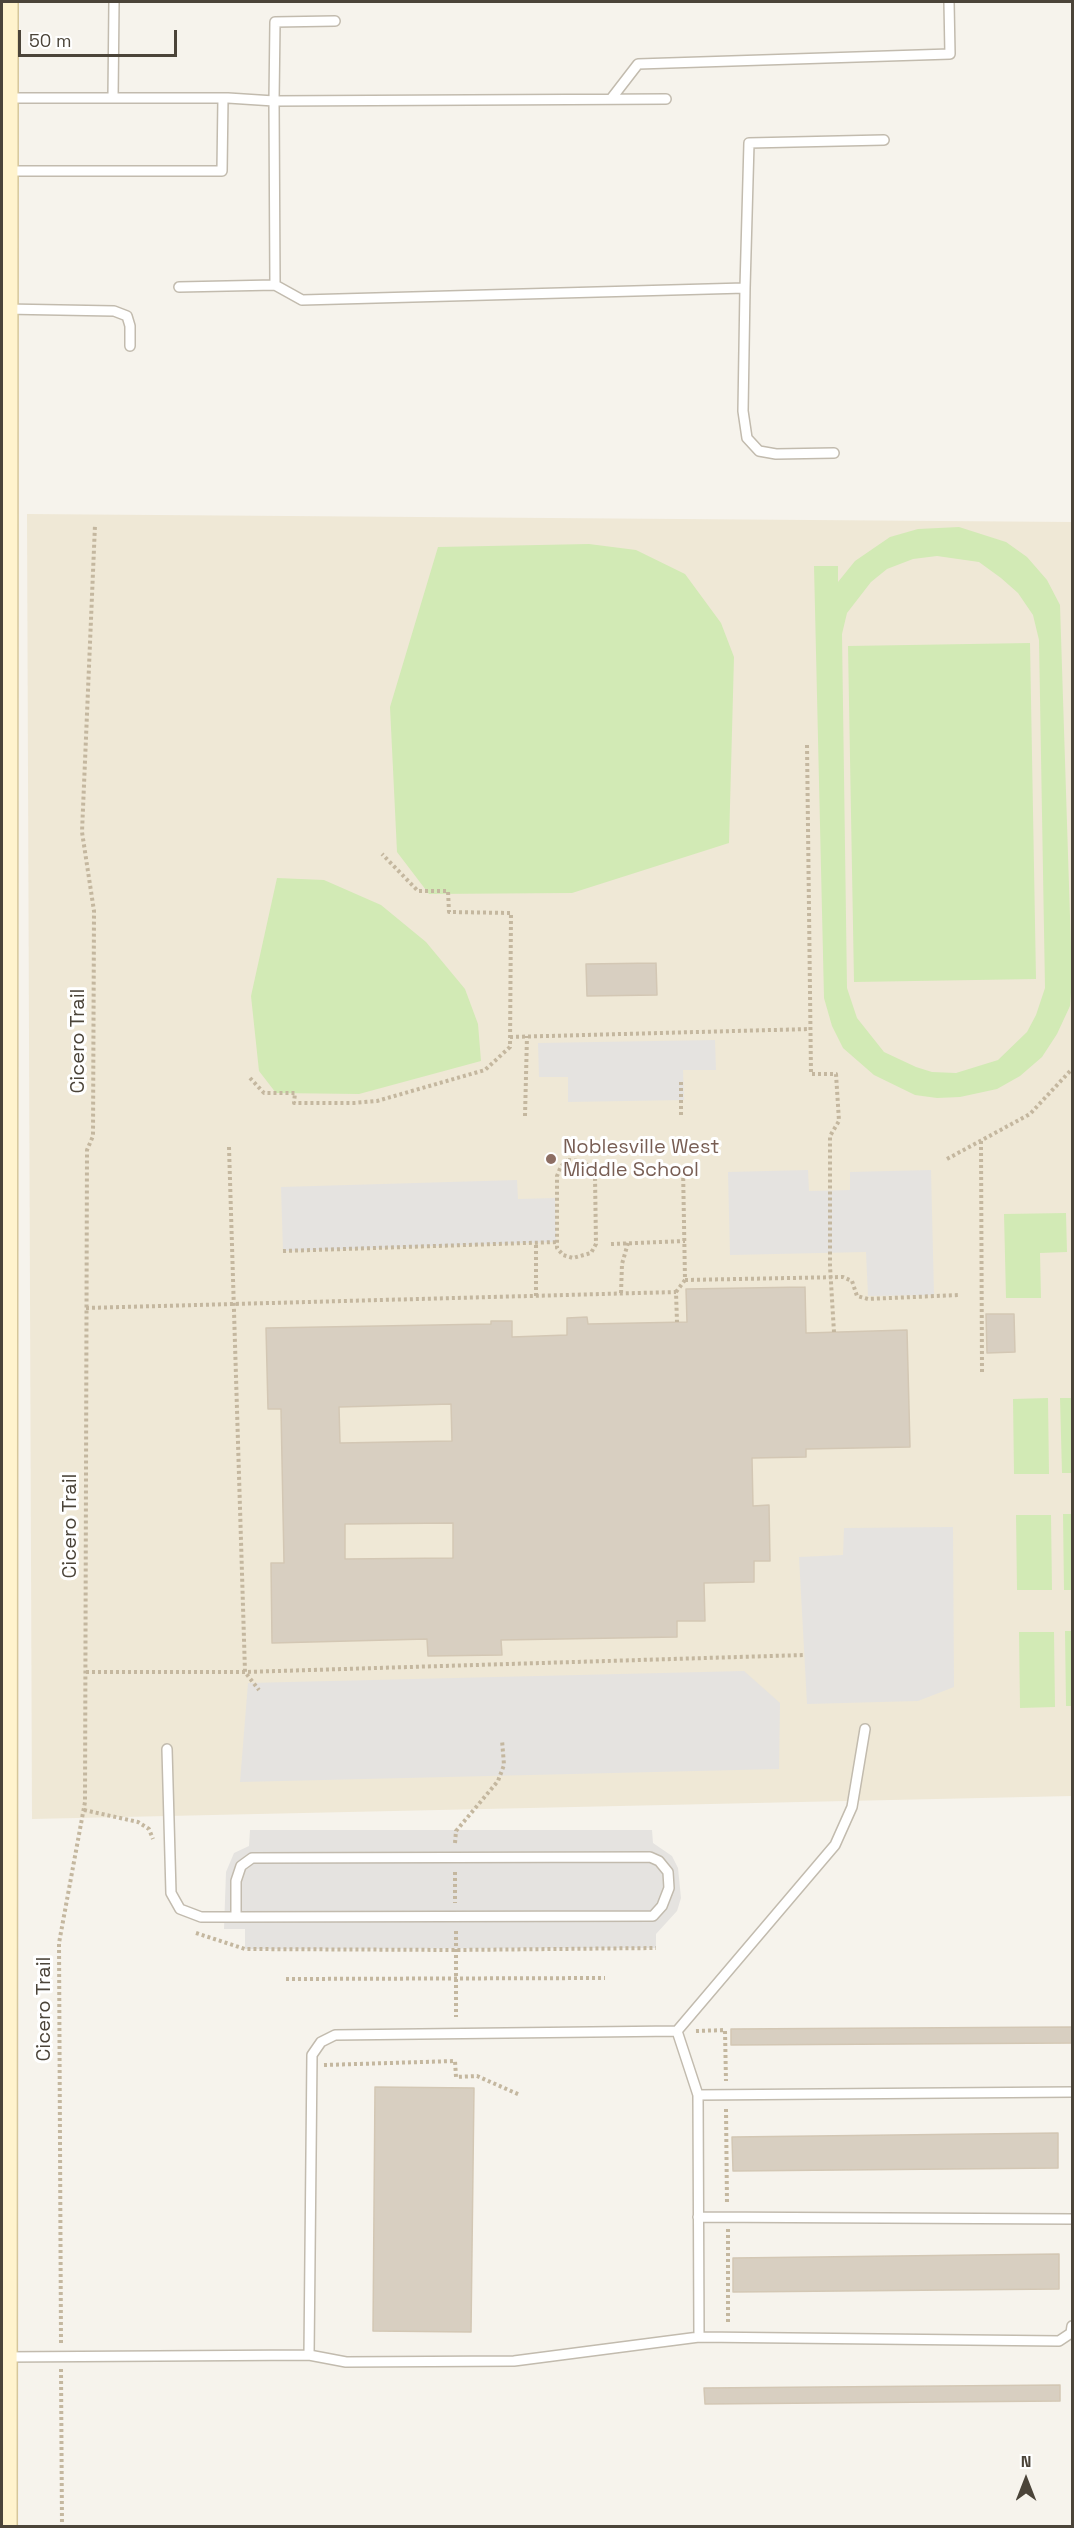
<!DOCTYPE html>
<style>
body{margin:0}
#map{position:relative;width:1074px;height:2528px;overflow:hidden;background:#f6f3ec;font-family:"Space Grotesk",sans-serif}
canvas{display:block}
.frame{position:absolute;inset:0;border:3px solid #4b4439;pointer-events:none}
.north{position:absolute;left:996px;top:2450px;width:60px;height:60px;-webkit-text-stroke:4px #fff;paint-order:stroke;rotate:0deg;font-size:16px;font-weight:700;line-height:24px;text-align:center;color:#4b4439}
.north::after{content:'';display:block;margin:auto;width:21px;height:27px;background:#4b4439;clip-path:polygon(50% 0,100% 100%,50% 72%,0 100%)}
.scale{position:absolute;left:18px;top:30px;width:159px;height:27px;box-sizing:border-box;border:3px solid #4b4439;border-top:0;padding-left:8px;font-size:18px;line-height:21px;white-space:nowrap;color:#4b4439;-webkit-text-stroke:4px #fff;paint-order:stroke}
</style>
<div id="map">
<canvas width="1074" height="2528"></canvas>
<div class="frame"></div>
<div class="north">N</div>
<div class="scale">50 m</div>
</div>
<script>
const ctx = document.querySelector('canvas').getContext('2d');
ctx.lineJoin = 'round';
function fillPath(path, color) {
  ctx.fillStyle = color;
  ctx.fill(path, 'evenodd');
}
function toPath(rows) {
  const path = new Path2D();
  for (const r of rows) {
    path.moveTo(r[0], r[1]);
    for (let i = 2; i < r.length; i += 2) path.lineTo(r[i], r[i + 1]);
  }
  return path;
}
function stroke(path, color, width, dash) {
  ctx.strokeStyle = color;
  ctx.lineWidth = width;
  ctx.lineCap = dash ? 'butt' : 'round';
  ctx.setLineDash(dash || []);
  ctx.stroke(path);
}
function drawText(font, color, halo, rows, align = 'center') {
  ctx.font = font + ' "Space Grotesk",sans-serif';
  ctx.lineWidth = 6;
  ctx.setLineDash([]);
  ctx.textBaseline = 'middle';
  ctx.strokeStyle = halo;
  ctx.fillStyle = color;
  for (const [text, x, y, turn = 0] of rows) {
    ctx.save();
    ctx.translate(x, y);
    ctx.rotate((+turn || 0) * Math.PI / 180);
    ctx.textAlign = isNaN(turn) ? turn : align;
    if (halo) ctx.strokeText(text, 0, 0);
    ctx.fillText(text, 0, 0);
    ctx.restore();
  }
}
fillPath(toPath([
 [27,514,1072,522,1072,1796,32,1819]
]), '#efe8d6');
fillPath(toPath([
 [959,527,1006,542,1027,557,1047,580,1060,605,1072,979,1070,1006,1057,1034,1042,1057,1020,1076,997,1089,960,1097,937,1098,915,1095,874,1075,843,1048,832,1026,824,998,814,566,838,566,838,582,855,561,890,537,918,529],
 [937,556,979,562,1001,578,1018,593,1033,615,1039,640,1045,988,1036,1015,1027,1032,998,1060,956,1073,932,1072,916,1067,884,1052,857,1018,847,988,842,634,847,613,871,582,887,569,913,559],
 [589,544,636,550,685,574,721,623,734,657,729,843,572,893,429,894,397,852,390,707,438,547],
 [1030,643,1036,979,854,982,848,646],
 [277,878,324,880,381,905,426,942,465,989,478,1024,481,1061,359,1094,276,1093,259,1071,251,996],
 [1066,1213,1067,1252,1040,1253,1041,1298,1006,1298,1004,1214],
 [1048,1398,1049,1474,1014,1474,1013,1399],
 [1060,1398,1072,1398,1072,1473,1062,1473],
 [1063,1514,1072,1514,1072,1590,1064,1590],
 [1016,1515,1051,1515,1052,1590,1017,1590],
 [1065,1631,1072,1631,1072,1706,1066,1706],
 [1019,1632,1054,1632,1055,1707,1020,1708]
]), '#d2eab5');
fillPath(toPath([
 [715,1040,716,1070,683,1070,684,1100,568,1102,568,1077,539,1077,538,1043],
 [808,1170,809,1191,850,1190,850,1172,931,1170,934,1295,868,1296,866,1252,730,1255,728,1172],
 [517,1180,518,1199,555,1198,556,1242,283,1251,281,1187],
 [953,1527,954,1687,918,1701,807,1704,799,1557,843,1555,844,1528],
 [744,1671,780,1703,779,1769,240,1782,248,1683],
 [250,1830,652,1830,653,1843,672,1856,678,1868,681,1898,677,1911,656,1934,656,1948,245,1949,245,1929,224,1929,226,1872,234,1853,249,1846]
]), '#e5e3e0');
const building = toPath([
 [656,963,657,995,587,996,586,964,656,963],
 [805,1287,806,1333,907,1330,910,1447,806,1449,806,1457,752,1458,753,1506,769,1505,770,1561,754,1561,754,1582,704,1583,705,1621,677,1621,677,1637,501,1640,502,1655,428,1656,427,1639,272,1643,271,1563,284,1563,281,1409,268,1409,266,1328,491,1324,491,1321,512,1321,512,1337,567,1335,567,1318,587,1317,588,1324,687,1322,686,1289,805,1287],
 [451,1404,452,1441,340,1443,339,1407,451,1404],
 [453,1523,453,1558,345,1559,345,1524,453,1523],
 [986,1314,1014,1314,1015,1352,987,1353,986,1314],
 [1072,2027,1072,2043,731,2045,731,2029,1072,2027],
 [375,2087,474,2088,471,2332,373,2331,375,2087],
 [1058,2133,1058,2168,733,2171,732,2137,1058,2133],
 [1059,2254,1059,2289,733,2292,733,2258,1059,2254],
 [1060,2385,1060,2401,705,2404,704,2388,1060,2385]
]);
fillPath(building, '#d8cfc1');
stroke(building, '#d3c7b4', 1.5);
const service = toPath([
 [5,98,228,98,274,101,275,22,335,21],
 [113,98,114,2],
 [611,99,638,64,950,54,949,2],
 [5,171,222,171,223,98],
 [275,285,302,300,745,288,749,143,884,140],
 [179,287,275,285,274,101,666,99],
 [745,288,743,411,747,438,759,451,776,454,834,453],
 [5,309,114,311,127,316,130,326,130,346],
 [167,1749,171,1893,180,1909,201,1917,236,1917,653,1916,662,1906,669,1888,668,1872,659,1861,650,1857,252,1858,241,1866,236,1881,236,1917],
 [677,2031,698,2095,699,2337],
 [698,2095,1072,2092],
 [698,2217,1072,2219],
 [309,2355,312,2055,321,2042,335,2035,677,2031,835,1845,852,1807,865,1729],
 [5,2357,309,2355,346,2362,514,2361,699,2337,1059,2341,1071,2333,1072,2326]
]);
const secondary = toPath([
 [3,2526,4,2]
]);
stroke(service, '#c2bbae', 12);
stroke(secondary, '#d6c79b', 30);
stroke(toPath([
 [807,745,811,1074,836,1074,839,1121,830,1136,830,1266,834,1332],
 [510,1037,810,1029],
 [250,1078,264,1093,295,1093,294,1103,354,1103,377,1101,485,1070,510,1047,511,913,449,912,448,891,418,891,382,854],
 [681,1082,681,1116],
 [525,1116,527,1036],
 [981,1141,982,1372],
 [229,1147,245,1672,259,1690],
 [947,1159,1030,1114,1072,1069],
 [568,1160,579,1161,588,1165,595,1175,596,1244,591,1253,573,1258,563,1255,557,1248,557,1176,561,1166,568,1160],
 [611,1244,685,1241],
 [283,1251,557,1242],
 [685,1280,843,1277,852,1281,857,1296,868,1299,959,1295],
 [676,1292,685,1280,683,1166],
 [621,1293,622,1264,628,1243],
 [536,1296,536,1243],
 [86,1308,676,1292,677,1322],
 [86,1672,245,1672,804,1655],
 [84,1810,138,1822,149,1829,153,1839],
 [455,1843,456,1831,498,1781,504,1765,502,1740],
 [455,1872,455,1903],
 [456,1931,456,2017],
 [196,1933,245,1949,456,1950,656,1948],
 [286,1979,605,1978],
 [696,2031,725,2030,726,2081],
 [324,2065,455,2061,456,2077,477,2076,520,2095],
 [726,2109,727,2204],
 [728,2229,728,2324],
 [61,2343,59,1943,85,1802,87,1150,93,1136,94,911,82,832,95,525],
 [61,2369,62,2526]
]), '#c4b79f', 4, [3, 3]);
stroke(service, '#fff', 9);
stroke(secondary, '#fff3cd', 27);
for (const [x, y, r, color] of [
 [551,1159,6,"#8d6e63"]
]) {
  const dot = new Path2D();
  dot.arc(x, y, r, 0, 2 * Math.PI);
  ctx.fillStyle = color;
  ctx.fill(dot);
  stroke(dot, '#fff', 2);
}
drawText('20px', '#4b4439', '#fff', [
 ["Cicero Trail",79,1041,-90],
 ["Cicero Trail",71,1526,-90],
 ["Cicero Trail",45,2009,-90]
]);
drawText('20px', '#785e54', '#fff', [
 ["Noblesville West",563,1148],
 ["Middle School",563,1171]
], 'left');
</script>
